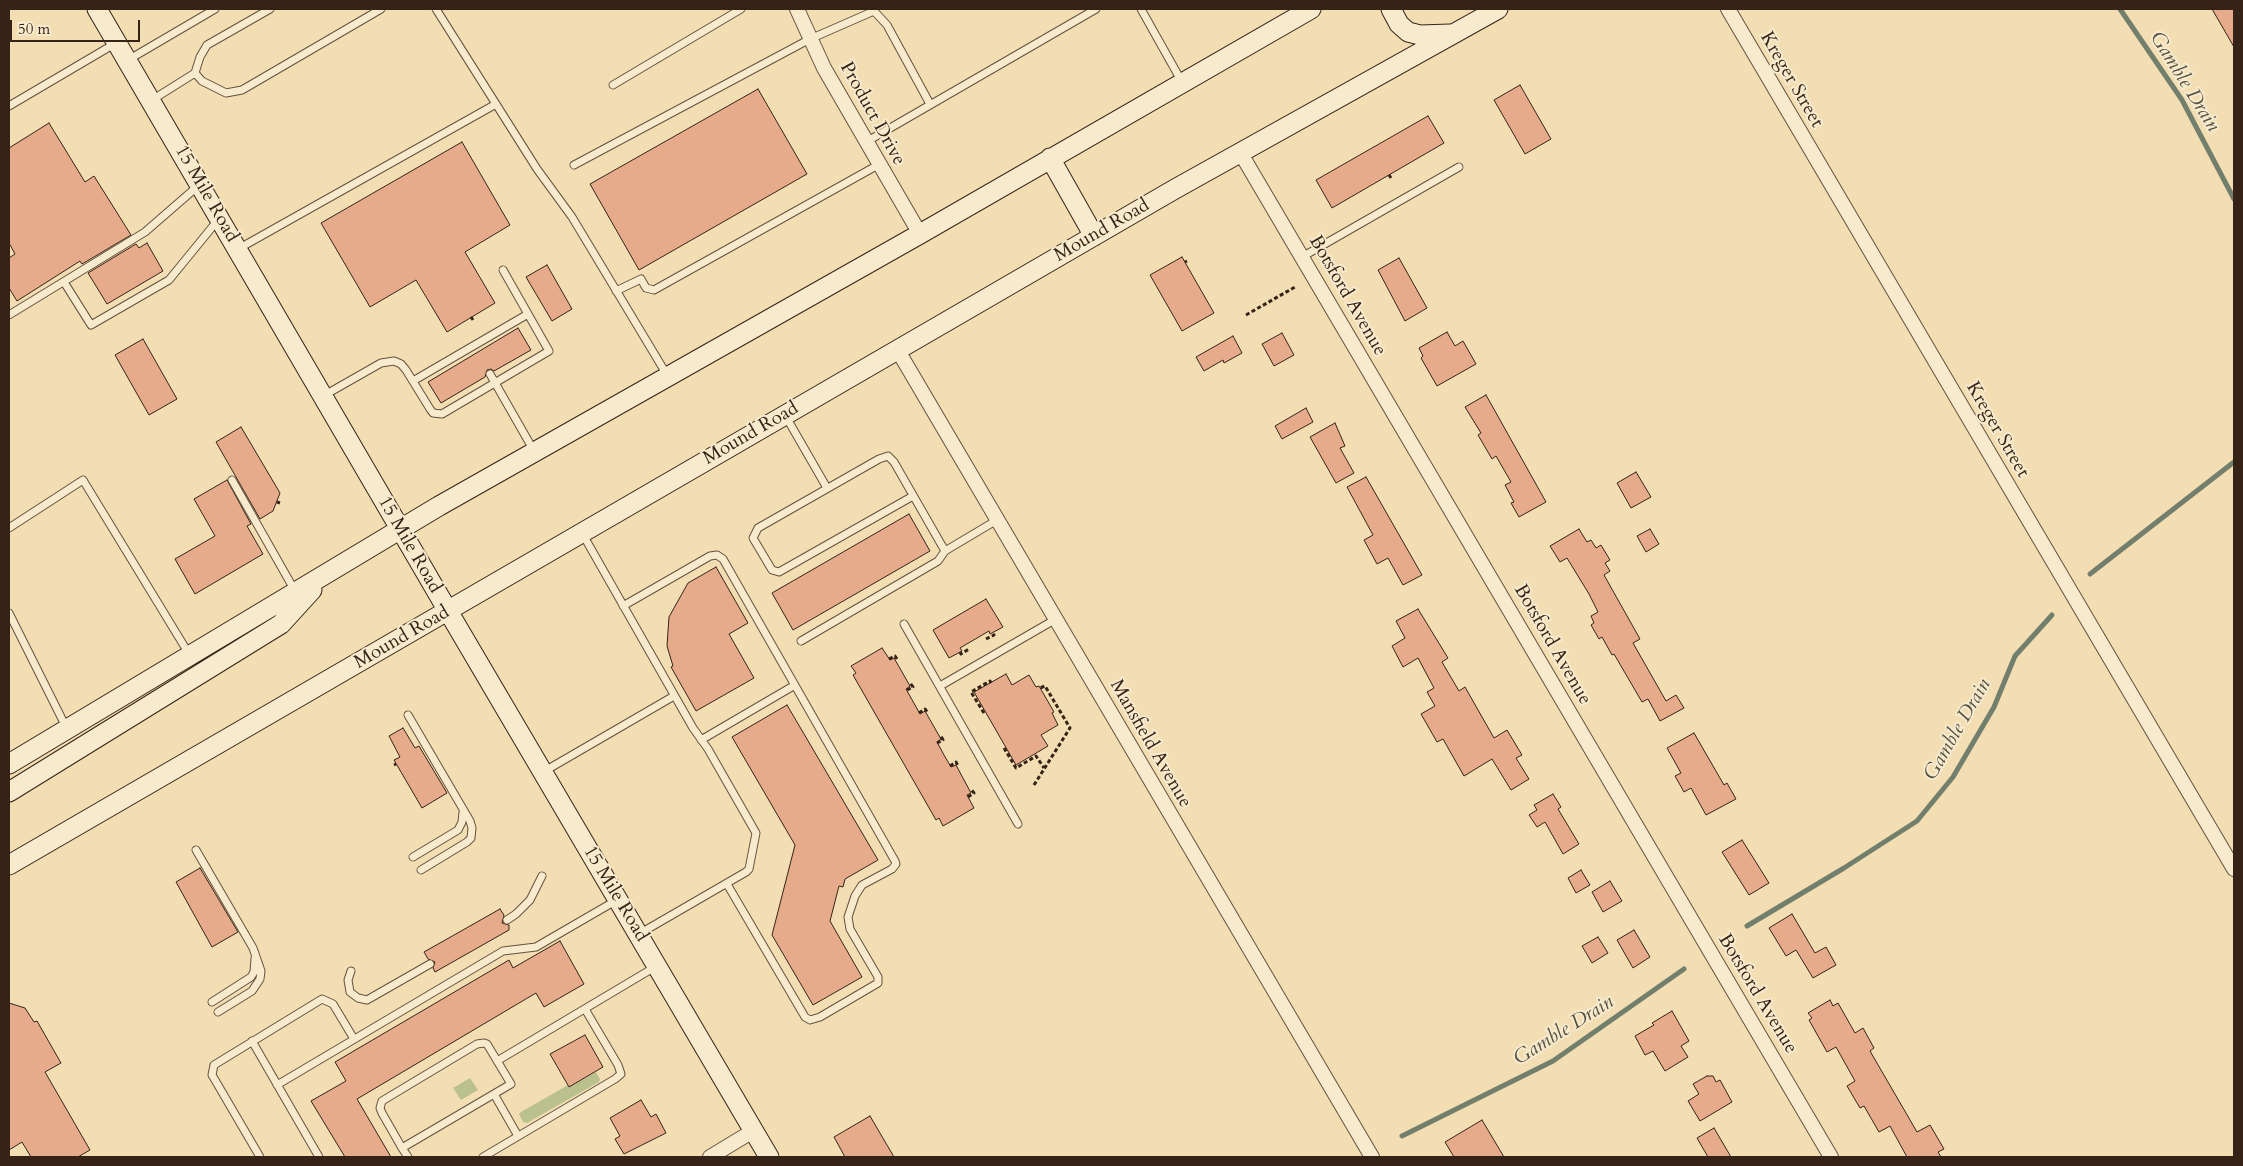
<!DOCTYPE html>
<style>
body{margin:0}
#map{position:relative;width:2243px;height:1166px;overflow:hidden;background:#f2deb2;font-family:Cardo,serif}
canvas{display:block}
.frame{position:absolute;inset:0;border:10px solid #362317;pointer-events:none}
.scale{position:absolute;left:10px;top:20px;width:130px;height:22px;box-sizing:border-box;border:2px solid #362317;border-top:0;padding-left:6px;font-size:15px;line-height:18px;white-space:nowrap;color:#362317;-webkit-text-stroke:4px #f7eacd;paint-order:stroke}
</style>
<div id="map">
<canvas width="2243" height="1166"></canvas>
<div class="frame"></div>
<div class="scale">50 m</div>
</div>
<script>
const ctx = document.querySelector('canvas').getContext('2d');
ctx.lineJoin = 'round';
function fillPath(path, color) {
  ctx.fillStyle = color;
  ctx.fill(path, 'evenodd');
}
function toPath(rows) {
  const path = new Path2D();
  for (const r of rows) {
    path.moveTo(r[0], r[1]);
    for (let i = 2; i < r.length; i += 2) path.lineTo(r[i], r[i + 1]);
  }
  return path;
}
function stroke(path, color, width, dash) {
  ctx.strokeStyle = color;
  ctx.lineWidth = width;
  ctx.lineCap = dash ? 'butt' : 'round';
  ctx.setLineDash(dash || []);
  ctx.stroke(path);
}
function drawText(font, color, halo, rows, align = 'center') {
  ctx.font = font + ' Cardo,serif';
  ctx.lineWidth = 4;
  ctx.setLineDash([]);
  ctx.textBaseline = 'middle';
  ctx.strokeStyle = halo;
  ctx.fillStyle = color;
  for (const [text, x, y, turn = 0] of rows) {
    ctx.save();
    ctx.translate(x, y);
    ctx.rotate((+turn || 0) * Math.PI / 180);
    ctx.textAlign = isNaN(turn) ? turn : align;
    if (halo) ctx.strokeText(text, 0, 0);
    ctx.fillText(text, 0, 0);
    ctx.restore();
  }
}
fillPath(toPath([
 [596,1072,600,1079,599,1082,527,1123,523,1122,519,1114,521,1112,568,1085,569,1087],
 [470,1078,478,1090,461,1100,453,1088]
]), '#bbc18c');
stroke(toPath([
 [2120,9,2182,100,2234,199],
 [2090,574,2234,462],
 [1747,926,1844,868,1917,821,1953,777,1994,707,2015,656,2052,615],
 [1402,1136,1553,1061,1684,969]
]), '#737f6d', 5);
const building = toPath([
 [2212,9,2234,9,2234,47,2212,9],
 [1520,85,1551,139,1525,154,1494,100,1520,85],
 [758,89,807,174,639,270,590,184,758,89],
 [1428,116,1444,143,1332,208,1316,180,1428,116],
 [49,123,85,182,94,176,131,235,82,264,80,261,17,301,9,288,9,258,15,254,9,243,9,148,49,123],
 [462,142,510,225,465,252,495,303,447,332,416,280,370,307,321,223,462,142],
 [147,243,163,271,107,304,88,273,136,244,139,248,147,243],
 [1182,257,1214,313,1182,331,1150,275,1182,257],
 [1399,258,1427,308,1405,321,1378,270,1399,258],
 [547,265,572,309,552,321,526,277,547,265],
 [518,328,531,350,494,371,491,369,487,370,485,377,441,403,428,382,518,328],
 [1447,332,1455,346,1463,341,1476,364,1437,386,1421,358,1423,356,1419,348,1447,332],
 [1282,333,1294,355,1274,366,1262,344,1282,333],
 [1233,336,1242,353,1224,363,1223,360,1204,371,1196,357,1233,336],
 [143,339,177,399,149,415,115,355,143,339],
 [1486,395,1546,502,1519,517,1511,503,1514,502,1505,485,1511,482,1496,456,1492,459,1478,435,1481,433,1465,407,1486,395],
 [1306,408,1313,422,1282,439,1275,426,1306,408],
 [1335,423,1345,446,1340,448,1354,473,1336,483,1310,437,1335,423],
 [241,427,280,493,273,511,260,519,216,442,241,427],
 [1636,472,1651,497,1631,508,1617,483,1636,472],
 [1366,477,1422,575,1403,585,1388,558,1377,564,1364,540,1373,535,1347,487,1366,477],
 [227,480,251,524,247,526,263,554,195,594,175,559,215,536,194,499,227,480],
 [909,514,930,551,793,630,772,593,909,514],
 [1579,529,1587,542,1591,540,1596,548,1601,545,1610,560,1605,563,1610,571,1604,575,1640,639,1633,643,1666,701,1676,695,1684,708,1660,721,1648,699,1642,702,1614,654,1612,655,1602,637,1599,639,1591,625,1594,623,1591,616,1598,612,1589,594,1567,558,1560,562,1550,546,1579,529],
 [1650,529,1659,544,1646,552,1637,536,1650,529],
 [716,567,748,623,729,634,754,678,696,711,671,667,673,666,667,646,669,617,688,583,716,567],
 [986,599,1003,627,990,634,989,631,960,648,962,651,949,658,933,630,986,599],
 [1418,609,1448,658,1442,662,1459,691,1465,687,1494,738,1507,730,1522,755,1516,758,1529,779,1511,790,1492,759,1464,776,1443,739,1437,742,1421,714,1435,706,1427,692,1434,688,1418,658,1403,667,1392,646,1405,638,1396,621,1418,609],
 [882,648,890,660,894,658,910,686,906,689,920,714,925,711,941,739,937,742,944,755,951,767,956,765,971,793,967,795,974,808,943,826,939,818,936,820,853,675,856,673,851,666,882,648],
 [1006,674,1012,685,1029,675,1036,687,1039,686,1054,712,1052,713,1058,725,1041,735,1048,746,1016,765,974,692,1006,674],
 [787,705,878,860,845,879,843,887,839,886,830,921,862,977,813,1005,772,935,795,845,732,737,787,705],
 [403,728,415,748,419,746,447,793,422,808,394,760,400,757,389,736,403,728],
 [1694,733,1724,785,1727,783,1736,799,1706,815,1691,788,1684,792,1675,776,1681,773,1667,748,1694,733],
 [1553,794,1561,807,1558,809,1579,844,1563,854,1545,822,1537,827,1529,815,1537,810,1534,805,1553,794],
 [1742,840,1769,883,1749,895,1722,852,1742,840],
 [200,868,238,932,212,947,176,882,200,868],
 [1581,870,1590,885,1576,893,1568,878,1581,870],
 [1610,881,1622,901,1603,912,1592,892,1610,881],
 [500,909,504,915,502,923,509,925,509,930,435,972,433,968,435,962,428,959,424,952,500,909],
 [1792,914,1815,953,1826,947,1836,965,1813,978,1796,950,1786,956,1769,928,1792,914],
 [1634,930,1650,957,1633,968,1617,940,1634,930],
 [1598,937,1608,953,1592,963,1582,946,1598,937],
 [560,941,584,984,544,1007,536,993,357,1099,391,1157,345,1157,311,1101,346,1081,335,1062,509,960,513,968,560,941],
 [1830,1000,1833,1006,1838,1003,1855,1033,1863,1028,1874,1048,1870,1051,1917,1132,1930,1125,1944,1149,1938,1152,1941,1157,1907,1157,1890,1126,1879,1132,1864,1106,1860,1108,1847,1086,1855,1081,1836,1047,1827,1052,1809,1020,1812,1018,1808,1013,1830,1000],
 [9,1003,25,1008,34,1022,37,1021,61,1063,45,1072,90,1150,78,1157,31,1157,22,1142,9,1150,9,1003],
 [1672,1011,1689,1041,1681,1046,1688,1057,1665,1071,1653,1051,1645,1055,1635,1036,1654,1025,1652,1023,1672,1011],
 [585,1035,603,1067,569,1087,550,1054,585,1035],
 [1707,1076,1713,1076,1716,1082,1720,1080,1732,1102,1700,1121,1688,1101,1699,1094,1693,1084,1707,1076],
 [641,1100,651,1117,656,1114,666,1133,624,1154,615,1139,620,1136,610,1118,641,1100],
 [870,1116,894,1157,845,1157,834,1137,870,1116],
 [1482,1120,1504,1157,1454,1157,1445,1142,1482,1120],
 [1714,1128,1731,1157,1708,1157,1697,1138,1714,1128]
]);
fillPath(building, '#e5ab8a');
stroke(building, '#362317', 1);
const service = toPath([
 [270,9,207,45,200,57,195,73,202,81,226,93,242,90,381,9],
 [436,9,537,169,572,217,667,375],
 [1141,9,1182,82],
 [128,60,215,9],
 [613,85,741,9],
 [152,100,195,73],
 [9,106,116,43],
 [866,142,1096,9],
 [574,165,810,39,874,11,887,25,930,104],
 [238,249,496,104],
 [1302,257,1459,167],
 [64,282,91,325,169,280,218,220],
 [616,291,641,279,646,288,654,290,878,165],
 [9,315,145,232,198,186],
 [490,374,534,451],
 [413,381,528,314],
 [323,396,381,363,394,361,401,364,406,370,430,409,433,413,442,414,549,351,503,270],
 [785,415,827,488],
 [232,480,295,591],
 [913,496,779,572,772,570,753,538,758,528,879,459,888,456,894,462,945,551],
 [9,528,83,480,189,654],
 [582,533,693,728,708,749,756,833,749,869,746,872,639,934],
 [623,606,710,556,717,555,723,559,895,861,896,864,892,869,862,885,855,896,848,917,850,929,878,977,878,983,820,1017,810,1020,805,1017,727,884],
 [9,613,67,729],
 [904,624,1018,824],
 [801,641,938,561,945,551,997,520],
 [940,686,1056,619],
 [408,715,470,821,472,828,471,838,467,842,421,870],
 [701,740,795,685],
 [543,772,674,696],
 [196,850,253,948,261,971,260,979,252,991,218,1012],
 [413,857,458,830,462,822,463,812],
 [507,920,516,914,530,900,542,876],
 [351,971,348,980,350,992,358,998,367,1000,430,964],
 [212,1002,251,977,254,972,255,958],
 [252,1041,319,1157],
 [497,1061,655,967],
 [277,1085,503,951,536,947,617,900],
 [494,1094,518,1136],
 [402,1148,511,1084,487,1044,484,1043,477,1044,382,1101,380,1108,382,1113,402,1148,408,1157],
 [260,1157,215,1080,212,1075,214,1065,322,999,333,1004,354,1039],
 [483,1157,615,1079,621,1074,618,1065,585,1009]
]);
const minor = toPath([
 [797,9,824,68,920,234],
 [1728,9,2234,869],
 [1240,152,1831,1157],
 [897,349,1372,1157],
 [710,1157,753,1131]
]);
const secondary = toPath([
 [97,9,448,611,769,1157],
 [1391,9,1399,24,1408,32,1420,35,1450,34],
 [1050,158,1094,236],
 [9,764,439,506,920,234,1311,9],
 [9,792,281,624,312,590],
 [9,865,1175,189,1498,9]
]);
stroke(service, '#65523e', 9);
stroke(minor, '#65523e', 16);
stroke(secondary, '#362317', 21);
stroke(toPath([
 [1389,175,1391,178],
 [1185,262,1187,261],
 [1246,315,1295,287],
 [471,317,473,320],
 [277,502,280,503],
 [986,639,994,635,993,633],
 [960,652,961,654,969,649],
 [889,659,895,656,897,659],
 [907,690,913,687,910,683],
 [919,713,925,709,928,713],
 [984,713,971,692,990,681,991,683],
 [937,743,943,740,941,736],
 [1004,748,1016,768,1036,756,1044,768],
 [394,765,396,764],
 [950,766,956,762,958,766],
 [1034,785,1070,728,1045,686,1040,688],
 [968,797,974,793,971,789]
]), '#362317', 3, [4, 2.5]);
stroke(service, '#f7eacd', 7);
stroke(minor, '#f7eacd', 14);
stroke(secondary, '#f7eacd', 19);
drawText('19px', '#362317', '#f7eacd', [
 ["Kreger Street",1791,80,60],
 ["Product Drive",872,114,61],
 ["15 Mile Road",206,194,60],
 ["Mound Road",1102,231,-30],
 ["Botsford Avenue",1347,296,60],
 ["Kreger Street",1997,430,60],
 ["Mound Road",751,434,-30],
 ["15 Mile Road",409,545,60],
 ["Mound Road",402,638,-30],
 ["Botsford Avenue",1552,645,60],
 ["Mansfield Avenue",1150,744,60],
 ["15 Mile Road",615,894,59],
 ["Botsford Avenue",1757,994,59]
]);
drawText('italic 20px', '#555142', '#f7eacd', [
 ["Gamble Drain",2184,82,58],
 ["Gamble Drain",1958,730,-60],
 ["Gamble Drain",1564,1031,-32]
]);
</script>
